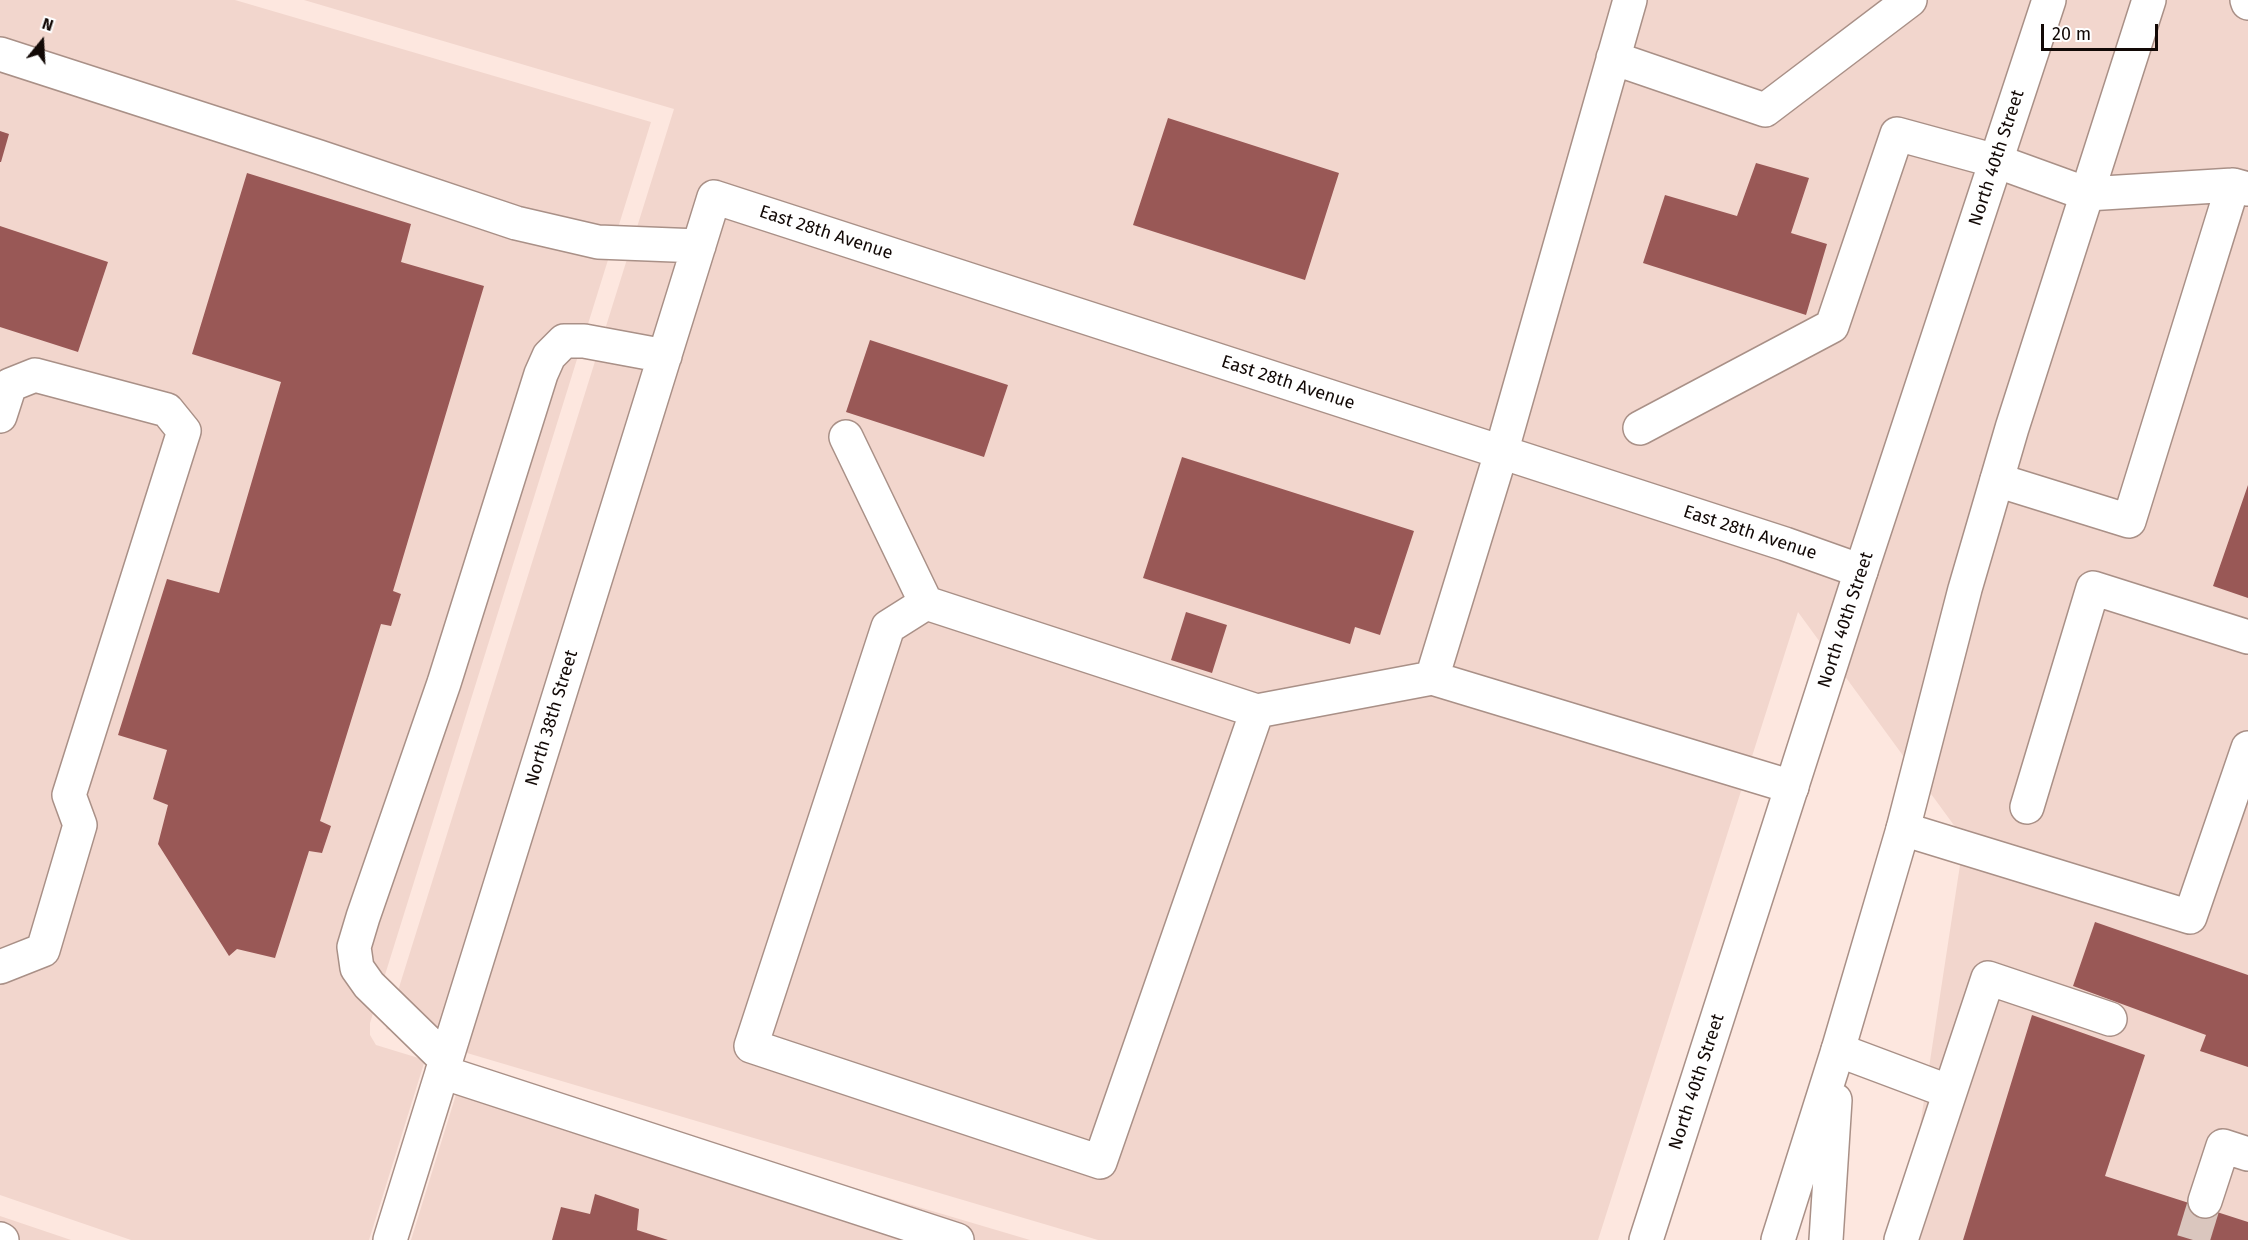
<!DOCTYPE html>
<style>
body{margin:0}
#map{position:relative;width:2248px;height:1240px;overflow:hidden;background:#fde7df;font-family:"Fira Sans",sans-serif}
canvas{display:block}
.north{position:absolute;left:12px;top:12px;width:60px;height:60px;-webkit-text-stroke:4px #fff;paint-order:stroke;rotate:18deg;font-size:16px;font-weight:700;line-height:24px;text-align:center;color:#120906}
.north::after{content:'';display:block;margin:auto;width:21px;height:27px;background:#120906;clip-path:polygon(50% 0,100% 100%,50% 72%,0 100%)}
.scale{position:absolute;left:2041px;top:24px;width:117px;height:27px;box-sizing:border-box;border:3px solid #120906;border-top:0;padding-left:8px;font-size:18px;line-height:21px;white-space:nowrap;color:#120906;-webkit-text-stroke:4px #fff;paint-order:stroke}
</style>
<div id="map">
<canvas width="2248" height="1240"></canvas>
<div class="north">N</div>
<div class="scale">20 m</div>
</div>
<script>
const ctx = document.querySelector('canvas').getContext('2d');
ctx.lineJoin = 'round';
function fillPath(path, color) {
  ctx.fillStyle = color;
  ctx.fill(path, 'evenodd');
}
function toPath(rows) {
  const path = new Path2D();
  for (const r of rows) {
    path.moveTo(r[0], r[1]);
    for (let i = 2; i < r.length; i += 2) path.lineTo(r[i], r[i + 1]);
  }
  return path;
}
function stroke(path, color, width, dash) {
  ctx.strokeStyle = color;
  ctx.lineWidth = width;
  ctx.lineCap = dash ? 'butt' : 'round';
  ctx.setLineDash(dash || []);
  ctx.stroke(path);
}
function drawText(font, color, halo, rows, align = 'center') {
  ctx.font = font + ' "Fira Sans",sans-serif';
  ctx.lineWidth = 6;
  ctx.setLineDash([]);
  ctx.textBaseline = 'middle';
  ctx.strokeStyle = halo;
  ctx.fillStyle = color;
  for (const [text, x, y, turn = 0] of rows) {
    ctx.save();
    ctx.translate(x, y);
    ctx.rotate((+turn || 0) * Math.PI / 180);
    ctx.textAlign = isNaN(turn) ? turn : align;
    if (halo) ctx.strokeText(text, 0, 0);
    ctx.fillText(text, 0, 0);
    ctx.restore();
  }
}
fillPath(toPath([
 [0,0,235,0,651,122,370,1023,370,1035,376,1045,425,1060,369,1240,131,1240,0,1195],
 [304,0,2248,0,2248,1240,1917,1240,1913,1172,1964,839,1798,612,1598,1240,1098,1240,386,1029,674,109],
 [463,1072,1030,1240,411,1240],
 [0,1216,71,1240,0,1240]
]), '#f2d6cd');
fillPath(toPath([
 [1168,118,1339,173,1305,280,1133,225],
 [0,131,9,134,1,162,0,162],
 [1756,163,1809,178,1791,233,1827,244,1806,315,1643,263,1665,195,1737,216],
 [247,173,411,224,401,262,484,286,393,591,401,594,391,626,381,624,320,821,331,826,322,853,309,851,275,958,237,949,229,956,158,844,168,805,153,799,167,750,118,735,167,579,219,593,281,382,192,354],
 [0,226,108,262,78,352,0,327],
 [870,340,1008,385,984,457,846,412],
 [1182,457,1414,531,1380,635,1355,627,1350,644,1143,578],
 [2248,485,2248,598,2213,586],
 [1186,612,1227,625,1212,673,1171,660],
 [2095,922,2248,975,2248,1067,2200,1051,2206,1035,2073,986],
 [2032,1015,2145,1055,2105,1176,2248,1222,2248,1240,1963,1240],
 [595,1194,639,1209,637,1230,668,1240,552,1240,561,1207,590,1214]
]), '#995856');
stroke(toPath([
 [2193,1240,2205,1201]
]), '#dac6be', 33, [33, 16]);
const minor = toPath([
 [2247,0,2248,3],
 [0,54,319,157,516,223,598,242,699,246],
 [1613,58,1765,110,1910,0],
 [0,416,10,385,35,375,167,410,184,431,69,795,80,825,43,950,0,967],
 [1640,428,1832,326,1897,134,1996,161,2087,194,2233,185,2248,189],
 [846,437,926,603],
 [1997,480,2129,521,2233,185],
 [1432,678,1792,787],
 [1257,711,1100,1162,751,1046,888,627,926,603,1257,711,1432,678,1501,453,1630,0],
 [2027,807,2093,588,2248,637],
 [1903,829,2190,917,2248,748],
 [1838,1050,1950,1092,1988,978,2110,1019],
 [446,1060,369,985,357,968,354,947,363,917,444,683,541,374,549,356,564,341,584,341,665,356],
 [442,1072,957,1240],
 [2205,1201,2223,1146,2248,1154],
 [0,1239,2,1240],
 [390,1240,714,197,1785,544,1861,571],
 [1901,1240,1950,1092]
]);
const major = toPath([
 [1646,1240,1861,571,2049,0],
 [1778,1240,1838,1050,1903,829,1965,589,2012,428,2149,0],
 [1826,1240,1835,1100]
]);
stroke(minor, '#a99087', 36);
stroke(major, '#a99087', 36);
stroke(minor, '#fff', 33);
stroke(major, '#fff', 33);
drawText('18px', '#120906', '#fff', [
 ["North 40th Street",1997,158,-72],
 ["East 28th Avenue",826,233,18],
 ["East 28th Avenue",1288,383,18],
 ["East 28th Avenue",1750,533,18],
 ["North 40th Street",1846,620,-72],
 ["North 38th Street",552,718,-73],
 ["North 40th Street",1697,1082,-72]
]);
</script>
